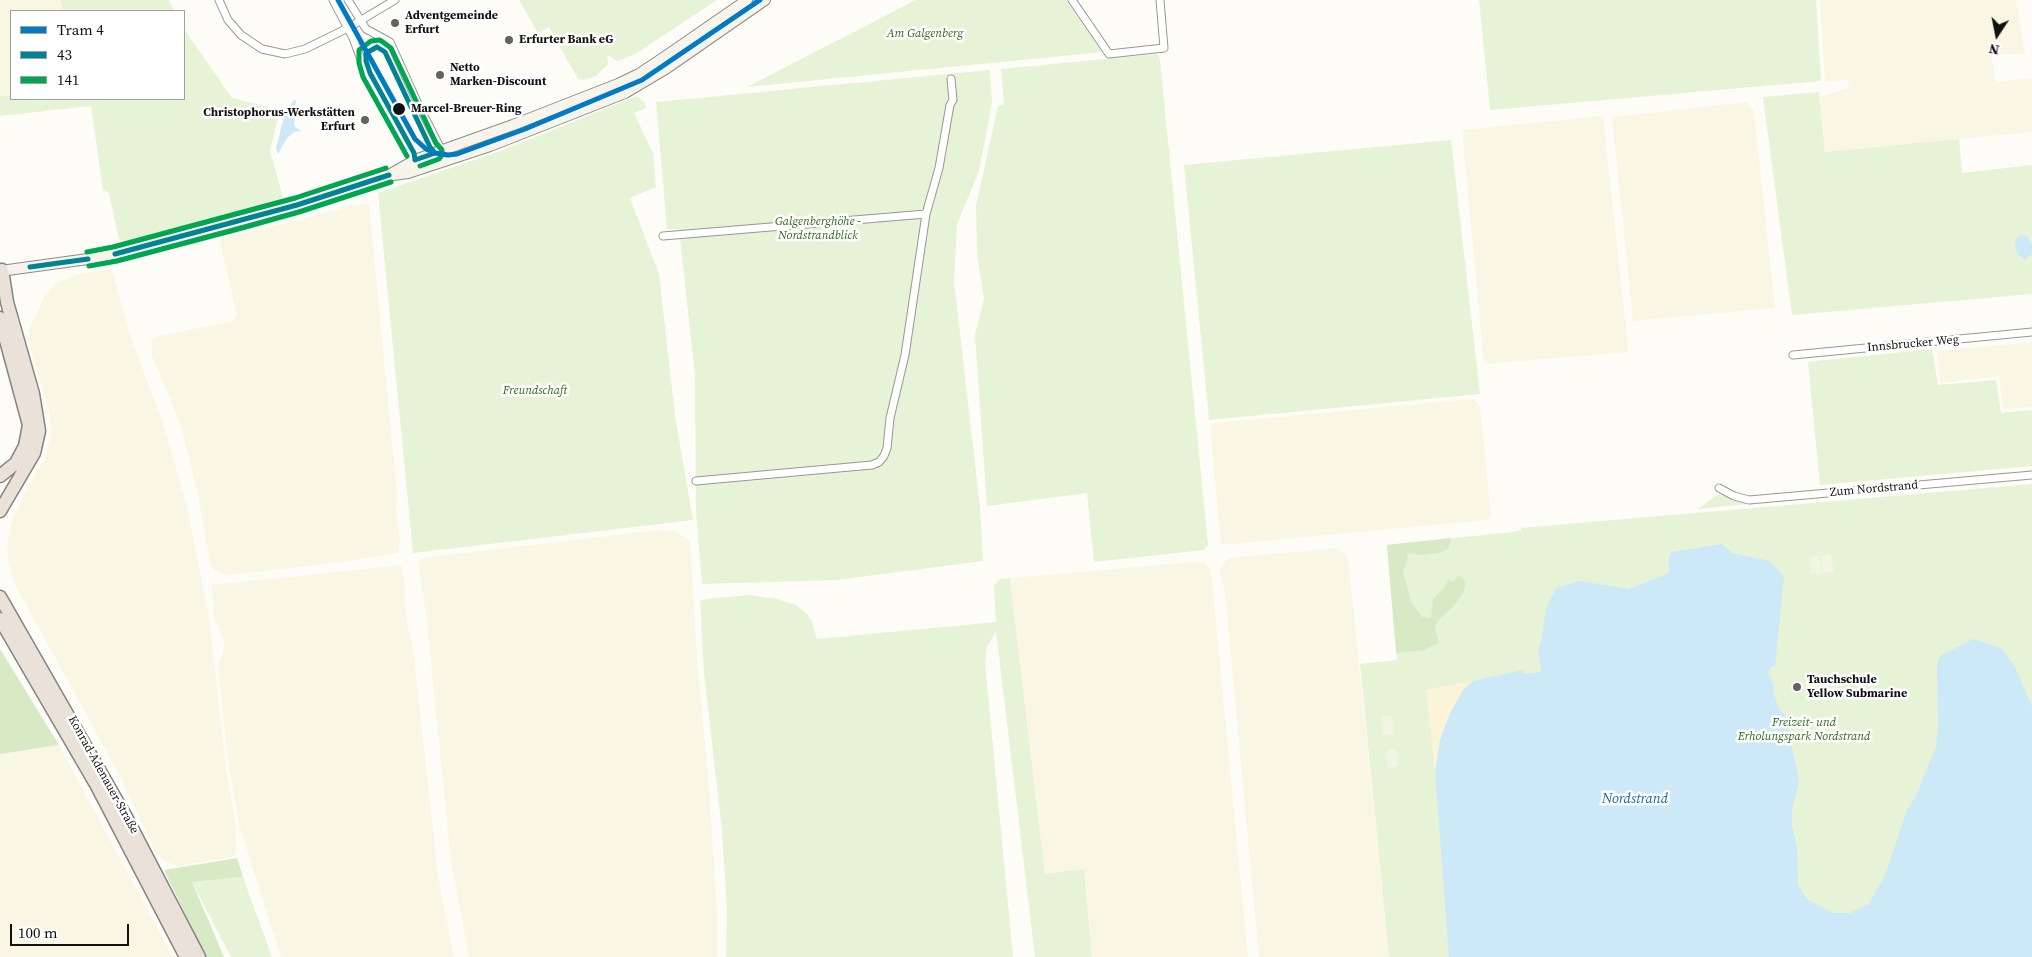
<!DOCTYPE html>
<meta charset="utf-8">
<style>
body{margin:0}
#map{position:relative;width:2032px;height:957px;overflow:hidden;background:#fdfcf7;font-family:"Source Serif 4",serif}
canvas{display:block}
.legend{position:absolute;left:10px;top:10px;width:175px;height:90px;box-sizing:border-box;background:#fff;border:1px solid #a0a0a0;margin:0;padding:6px 9px;list-style:none;font-size:15px;color:#111}
.legend li{display:flex;align-items:center;gap:10px;height:25px}
.legend b{width:25px;border:1px solid #a0a0a0}
.north{position:absolute;left:1972px;top:10px;width:50px;height:50px;-webkit-text-stroke:4px #fff;paint-order:stroke;rotate:191deg;font-size:14px;font-weight:700;line-height:20px;text-align:center;color:#111}
.north::after{content:'';display:block;margin:auto;width:18px;height:22px;background:#111;clip-path:polygon(50% 0,100% 100%,50% 72%,0 100%)}
.scale{position:absolute;left:10px;top:924px;width:119px;height:22px;box-sizing:border-box;border:2px solid #111;border-top:0;padding-left:6px;font-size:15px;line-height:18px;white-space:nowrap;color:#111;-webkit-text-stroke:4px #fff;paint-order:stroke}
</style>
<div id="map">
<canvas width="2032" height="957"></canvas>
<ul class="legend">
<li><b style="height:6px;background:#007ac3"></b>Tram 4</li>
<li><b style="height:6px;background:#008495"></b>43</li>
<li><b style="height:6px;background:#00a651"></b>141</li>
</ul>
<div class="north">N</div>
<div class="scale">100 m</div>
</div>
<script>
const ctx = document.querySelector('canvas').getContext('2d');
ctx.lineJoin = 'round';
function fillPath(path, color) {
  ctx.fillStyle = color;
  ctx.fill(path, 'evenodd');
}
function toPath(rows) {
  const path = new Path2D();
  for (const r of rows) {
    path.moveTo(r[0], r[1]);
    for (let i = 2; i < r.length; i += 2) path.lineTo(r[i], r[i + 1]);
  }
  return path;
}
function stroke(path, color, width, dash) {
  ctx.strokeStyle = color;
  ctx.lineWidth = width;
  ctx.lineCap = dash ? 'butt' : 'round';
  ctx.setLineDash(dash || []);
  ctx.stroke(path);
}
function drawText(font, color, halo, rows, align = 'center') {
  ctx.font = font + ' "Source Serif 4",serif';
  ctx.lineWidth = 5;
  ctx.setLineDash([]);
  ctx.textBaseline = 'middle';
  ctx.strokeStyle = halo;
  ctx.fillStyle = color;
  for (const [text, x, y, turn = 0] of rows) {
    ctx.save();
    ctx.translate(x, y);
    ctx.rotate((+turn || 0) * Math.PI / 180);
    ctx.textAlign = isNaN(turn) ? turn : align;
    if (halo) ctx.strokeText(text, 0, 0);
    ctx.fillText(text, 0, 0);
    ctx.restore();
  }
}
fillPath(toPath([
 [0,0,60,0,63,11,11,11,11,95,0,96],
 [1820,0,2016,0,2025,54,1991,54,1996,82,2032,78,2032,132,1825,152,1820,97,1849,88,1848,80,1825,82],
 [1746,102,1754,111,1775,308,1633,321,1612,117],
 [1603,116,1628,347,1627,352,1484,364,1462,130],
 [360,204,369,204,397,494,396,511,400,541,398,553,342,562,228,575,223,574,214,570,210,564,199,500,182,430,168,393,152,356,151,340,158,336,233,321,237,316,220,242,221,239],
 [100,270,112,270,132,341,163,423,187,506,209,618,226,769,235,820,236,852,233,857,178,866,167,862,156,853,120,776,13,581,8,560,7,544,13,518,26,490,44,460,51,435,50,414,28,340,30,328,45,295,56,283,73,276],
 [2032,342,2032,407,2003,409,1999,376,1940,383,1937,351],
 [1473,399,1480,406,1491,515,1486,520,1221,545,1210,427,1214,423],
 [659,530,674,531,690,540,697,660,709,788,717,913,717,957,469,957,451,862,426,614,418,561,422,558],
 [1338,548,1348,557,1389,957,1259,957,1225,593,1219,569,1228,558],
 [1194,562,1204,563,1211,570,1248,957,1092,957,1084,869,1045,874,1010,578],
 [401,565,404,577,406,616,414,656,438,876,454,957,281,957,240,828,229,769,218,669,224,647,223,638,214,617,212,585],
 [59,745,173,957,0,957,0,754]
]), '#f9f7e4');
fillPath(toPath([
 [60,0,169,0,174,11,63,11],
 [519,0,717,0,637,53,618,61,607,55,608,64,596,76,584,80,578,79,549,27,538,33],
 [916,0,1066,0,1102,52,747,87],
 [1479,0,1816,0,1821,81,1490,110],
 [184,29,232,98,280,110,270,151,284,201,125,243,119,239,109,193,103,190,91,106,0,116,0,96,11,95,11,99,184,99],
 [1158,54,1160,60,1208,545,1204,550,1094,562,1087,493,987,506,975,335,984,299,977,253,976,206,998,106,1004,104,1001,69],
 [990,70,992,103,979,171,957,224,954,281,980,507,983,561,836,580,702,584,696,512,695,375,679,229,667,229,656,102],
 [1819,92,1825,152,1959,139,1962,173,2032,165,2032,294,1792,315,1763,97],
 [637,96,645,103,646,108,634,113,653,153,656,187,630,198,659,274,675,416,693,520,413,553,378,193,503,150],
 [1451,140,1480,394,1209,420,1184,165],
 [1932,349,1938,385,1996,380,2001,413,2032,410,2032,466,1820,485,1808,362],
 [2032,484,2032,957,1389,957,1360,664,1397,660,1387,545,1513,532,1521,530,1521,528],
 [1717,495,1722,495,1747,504,1698,509],
 [1010,578,1045,874,1084,869,1092,957,1035,957,996,631,987,647,985,663,1013,957,726,957,727,909,722,831,704,673,700,600,748,595,777,599,796,605,805,612,811,619,817,639,996,622,994,586,1000,579],
 [243,877,272,957,231,957,192,882]
]), '#e7f3d7');
fillPath(toPath([
 [1451,538,1449,548,1439,553,1423,555,1407,553,1408,560,1403,571,1411,602,1422,617,1431,618,1433,599,1444,588,1448,580,1454,582,1458,575,1466,582,1463,593,1452,608,1438,620,1435,627,1439,643,1424,650,1396,653,1387,545],
 [0,649,59,745,0,754],
 [237,858,243,877,192,882,224,957,206,957,164,870]
]), '#d8eac5');
fillPath(toPath([
 [1473,681,1463,690,1440,740,1435,771,1426,690]
]), '#fcf4d9');
fillPath(toPath([
 [1831,554,1834,572,1823,573,1821,556],
 [1819,556,1822,573,1811,574,1809,557],
 [1392,716,1394,734,1383,735,1381,717],
 [1396,749,1398,766,1388,768,1386,750]
]), '#f0f6e1');
fillPath(toPath([
 [294,100,296,100,294,126,301,131,294,132,287,138,278,154,276,148,282,125,285,115],
 [2021,235,2027,236,2032,243,2032,254,2024,260,2018,254,2015,247,2016,239],
 [1722,544,1732,553,1770,561,1784,577,1775,666,1772,666,1768,672,1774,686,1773,691,1779,710,1785,715,1799,781,1792,809,1792,825,1797,847,1798,885,1807,899,1833,913,1850,913,1869,904,1886,873,1907,810,1916,796,1936,747,1938,725,1937,670,1938,659,1942,655,1973,639,2001,648,2015,667,2032,707,2032,957,1449,957,1435,772,1440,740,1449,715,1463,690,1473,681,1523,670,1524,674,1541,672,1538,651,1541,642,1546,609,1556,588,1579,581,1629,589,1669,573,1668,561,1671,552]
]), '#cde8f7');
const street = toPath([
 [219,0,228,20,241,35,262,49,285,54,305,49,348,28,395,0],
 [333,0,353,38,367,76,409,155,419,162],
 [348,0,366,29,390,42,419,106,442,151,441,154],
 [1072,0,1109,54,1164,48,1160,0],
 [663,236,926,214],
 [1793,355,2032,332],
 [696,481,872,465,879,462,884,456,887,448,890,418,905,355,926,214,939,168,950,105,953,100,951,79],
 [1719,488,1734,496,1749,500,2032,475]
]);
const secondary = toPath([
 [393,175,408,173,490,146,625,93,667,68,765,0],
 [0,271,88,259,115,254,297,205,389,175,415,160,513,125,618,84,639,74,669,54,747,0]
]);
const highway = toPath([
 [0,318,29,425,25,446,16,463,0,476],
 [0,511,34,453,39,431,33,394,7,302,2,270],
 [0,597,126,817,199,957],
 [0,619,97,786,186,957]
]);
stroke(street, '#979795', 9);
stroke(secondary, '#8e8d8b', 12);
stroke(highway, '#858482', 15);
stroke(street, '#fffffe', 7);
stroke(secondary, '#f6f4eb', 10);
stroke(highway, '#eae1d8', 12);
stroke(toPath([
 [377,47,385,52,430,147,435,153,415,160,414,153,370,73,366,61,366,53,377,47],
 [297,205,389,175],
 [297,205,389,175],
 [115,254,297,205],
 [115,254,297,205],
 [30,267,88,259],
 [30,267,88,259]
]), '#008495', 5);
stroke(toPath([
 [407,156,363,77,359,63,359,50,371,41,380,40,391,48,436,143,442,150,442,155,439,159,420,166],
 [87,252,113,247,295,198,386,168],
 [89,266,117,261,242,228,299,212,391,182]
]), '#00a651', 5);
stroke(toPath([
 [338,0,415,139,426,149,435,153,448,155,457,154,525,129,642,80,760,0]
]), '#007ac3', 5);
for (const [x, y, r, color] of [
 [395,23,5,"#646362"],
 [509,40,5,"#646362"],
 [440,75,5,"#646362"],
 [399,109,7,"#111"],
 [365,120,5,"#646362"],
 [1797,687,5,"#646362"]
]) {
  const dot = new Path2D();
  dot.arc(x, y, r, 0, 2 * Math.PI);
  ctx.fillStyle = color;
  ctx.fill(dot);
  stroke(dot, '#fff', 2);
}
drawText('bold 12px', '#111', '#fff', [
 ["Adventgemeinde",405,16],
 ["Erfurt",405,30],
 ["Erfurter Bank eG",519,40],
 ["Netto",450,68],
 ["Marken-Discount",450,82],
 ["Christophorus-Werkstätten",355,113,"right"],
 ["Erfurt",355,127,"right"],
 ["Tauchschule",1807,680],
 ["Yellow Submarine",1807,694]
], 'left');
drawText('italic 12px', '#2f6b1f', '#fff', [
 ["Am Galgenberg",925,34],
 ["Galgenberghöhe -",818,222],
 ["Nordstrandblick",818,236],
 ["Freundschaft",535,391],
 ["Freizeit- und",1804,723],
 ["Erholungspark Nordstrand",1804,737]
]);
drawText('bold 12px', '#111', '#fff', [
 ["Marcel-Breuer-Ring",411,109]
], 'left');
drawText('12px', '#111', '#fff', [
 ["Innsbrucker Weg",1913,344,-5],
 ["Zum Nordstrand",1874,489,-5],
 ["Konrad-Adenauer-Straße",103,775,61]
]);
drawText('italic 14px', '#1768a6', '#fff', [
 ["Nordstrand",1635,799]
]);
</script>
